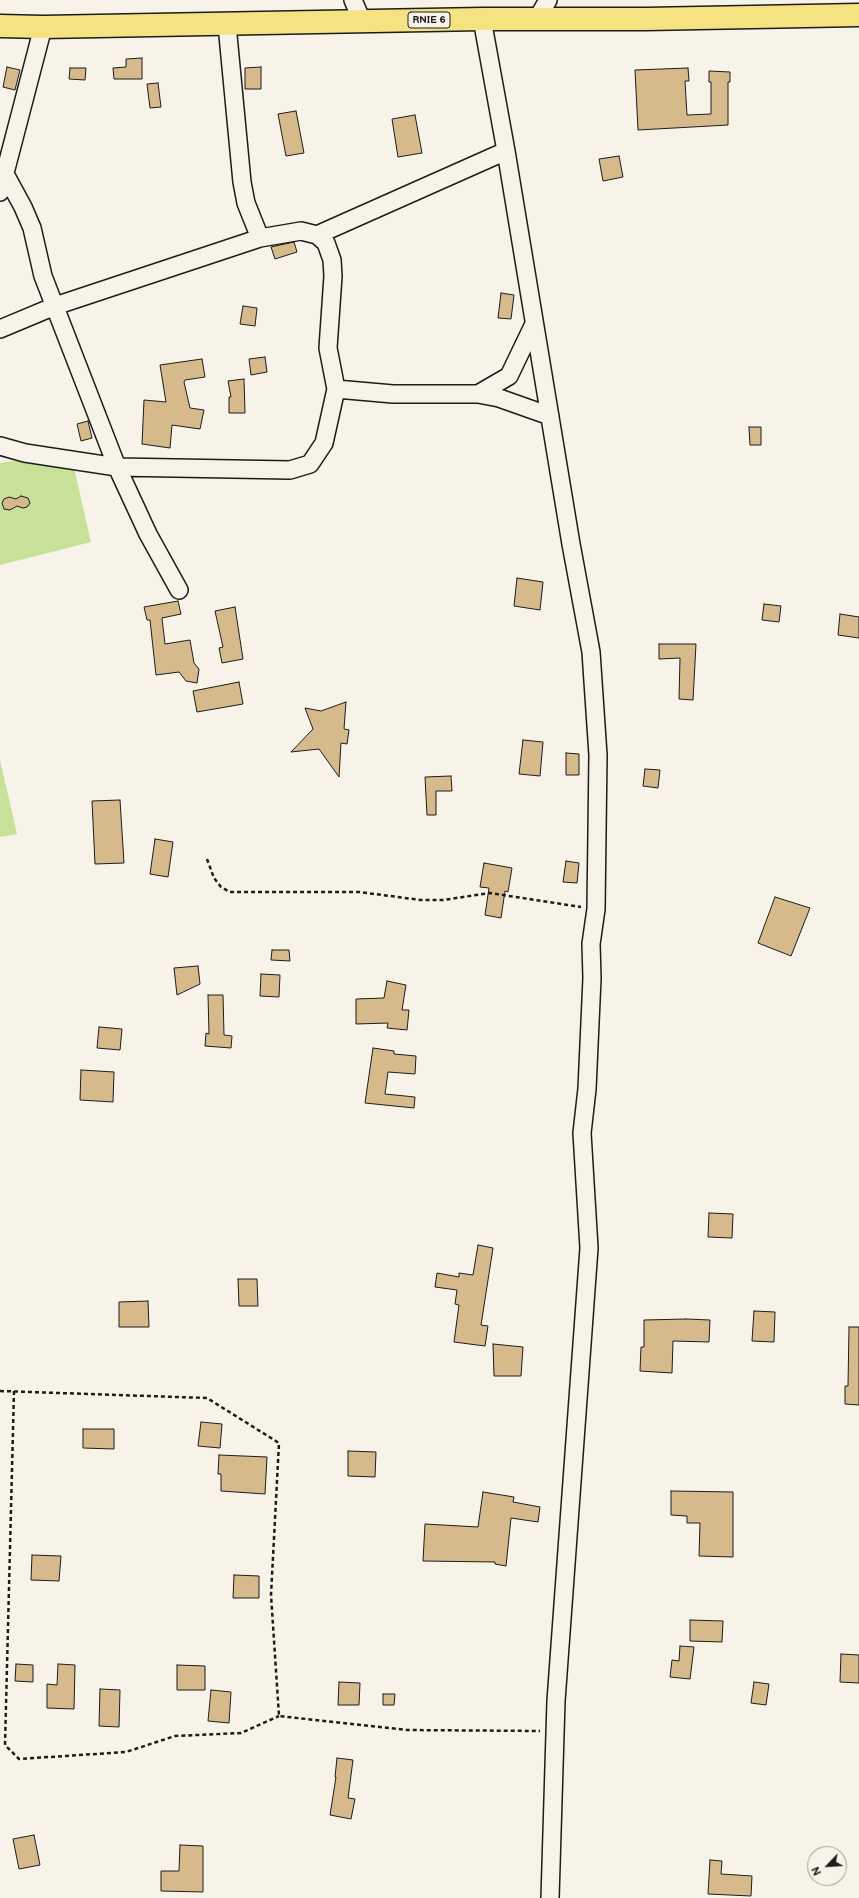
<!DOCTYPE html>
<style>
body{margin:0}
#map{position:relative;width:859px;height:1898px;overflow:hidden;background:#f7f3e8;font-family:"Balsamiq Sans",sans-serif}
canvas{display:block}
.north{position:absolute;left:807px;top:1846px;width:40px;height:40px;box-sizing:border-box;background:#f7f3e8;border:1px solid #9f9d96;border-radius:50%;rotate:245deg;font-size:11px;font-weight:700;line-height:16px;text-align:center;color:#1c1c1c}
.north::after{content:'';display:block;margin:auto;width:14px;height:18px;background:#1c1c1c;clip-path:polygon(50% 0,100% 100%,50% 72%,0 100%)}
</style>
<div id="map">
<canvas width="859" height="1898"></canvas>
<div class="north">N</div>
</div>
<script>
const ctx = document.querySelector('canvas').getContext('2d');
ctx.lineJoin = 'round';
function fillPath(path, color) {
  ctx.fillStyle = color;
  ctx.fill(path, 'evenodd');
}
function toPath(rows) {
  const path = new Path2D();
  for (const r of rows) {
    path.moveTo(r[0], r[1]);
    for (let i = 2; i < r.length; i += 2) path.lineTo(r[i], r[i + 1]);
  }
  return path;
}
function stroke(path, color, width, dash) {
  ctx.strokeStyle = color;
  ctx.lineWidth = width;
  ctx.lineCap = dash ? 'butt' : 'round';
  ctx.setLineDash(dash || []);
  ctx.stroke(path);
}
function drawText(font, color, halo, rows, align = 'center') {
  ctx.font = font + ' "Balsamiq Sans",sans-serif';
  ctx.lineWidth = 3.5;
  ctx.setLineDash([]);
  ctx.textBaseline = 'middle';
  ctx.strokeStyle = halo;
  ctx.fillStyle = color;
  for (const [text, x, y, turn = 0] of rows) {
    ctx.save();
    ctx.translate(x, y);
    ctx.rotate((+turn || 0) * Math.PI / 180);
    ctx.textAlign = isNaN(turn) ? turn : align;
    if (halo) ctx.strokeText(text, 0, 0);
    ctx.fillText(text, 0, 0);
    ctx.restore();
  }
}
fillPath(toPath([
 [70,451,91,542,0,565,0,463],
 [0,760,17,834,0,837]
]), '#c7e198');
const building = toPath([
 [142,58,142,79,114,79,113,68,126,67,126,59,142,58],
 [7,67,20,70,15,90,3,87,7,67],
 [261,67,261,89,245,89,245,68,261,67],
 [70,68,86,68,85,80,69,79,70,68],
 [688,68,689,81,685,81,687,115,711,114,711,82,709,82,709,71,730,72,730,82,728,82,728,125,638,130,635,70,688,68],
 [158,83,161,107,150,108,147,84,158,83],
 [296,111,304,153,286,156,278,114,296,111],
 [415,115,422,153,398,157,392,119,415,115],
 [619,156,623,177,603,181,599,159,619,156],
 [294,242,297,252,275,259,271,247,294,242],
 [501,293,514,295,511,319,498,318,501,293],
 [243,306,257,308,255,326,240,324,243,306],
 [265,357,267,372,251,375,249,359,265,357],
 [202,359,205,377,185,380,184,382,190,408,204,410,200,429,172,425,170,448,142,444,144,400,166,402,160,365,202,359],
 [244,379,245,413,229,413,229,397,231,397,228,381,244,379],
 [88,421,92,438,81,441,77,424,88,421],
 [749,427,761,427,761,445,750,445,749,427],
 [21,496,28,498,30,503,27,507,23,508,17,506,10,510,4,509,2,503,4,499,9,497,16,499,21,496],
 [517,578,543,582,540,610,514,606,517,578],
 [178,601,181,614,162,618,165,644,190,640,194,663,199,669,197,683,186,681,179,672,156,675,150,620,147,620,144,607,178,601],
 [764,604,781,606,779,622,762,620,764,604],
 [235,607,243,659,222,663,219,648,223,647,215,611,235,607],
 [840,614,859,617,859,638,838,635,840,614],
 [659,644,696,644,693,700,679,699,680,658,659,659,659,644],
 [239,682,243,704,197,712,193,691,239,682],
 [346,702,344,729,349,730,347,744,341,743,339,777,319,749,291,752,313,729,305,708,321,711,346,702],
 [523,740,543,742,540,776,519,774,523,740],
 [566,753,579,754,579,775,566,775,566,753],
 [645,769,660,770,658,788,643,786,645,769],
 [451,776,452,791,436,791,436,815,427,815,425,777,451,776],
 [120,800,124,863,95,864,92,801,120,800],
 [155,839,173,842,168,877,150,874,155,839],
 [566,861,579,863,577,883,563,882,566,861],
 [484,863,512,868,508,892,505,891,501,918,485,915,489,888,480,887,484,863],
 [775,897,810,908,791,956,758,943,775,897],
 [272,950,289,950,290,961,271,960,272,950],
 [198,966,200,984,177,995,174,968,198,966],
 [261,974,280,975,279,997,260,996,261,974],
 [387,981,406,985,402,1010,409,1010,407,1030,387,1028,388,1023,356,1024,356,999,384,998,387,981],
 [208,995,223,995,224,1035,232,1036,231,1048,205,1046,206,1033,209,1034,208,995],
 [99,1027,122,1029,120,1050,97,1048,99,1027],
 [373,1048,394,1051,394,1054,416,1056,415,1074,388,1072,385,1094,415,1097,414,1108,365,1103,373,1048],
 [81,1070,114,1072,113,1102,80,1100,81,1070],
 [709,1213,733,1214,732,1238,708,1237,709,1213],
 [478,1245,493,1248,481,1325,488,1326,485,1346,454,1342,459,1305,455,1304,457,1290,435,1287,437,1273,459,1277,459,1273,473,1275,478,1245],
 [238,1279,257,1279,258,1306,239,1306,238,1279],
 [148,1301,149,1327,119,1327,119,1302,148,1301],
 [754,1311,775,1312,774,1342,752,1341,754,1311],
 [686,1319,710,1320,709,1342,673,1341,672,1373,640,1371,641,1347,644,1347,644,1320,686,1319],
 [849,1327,859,1327,859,1405,845,1404,845,1386,848,1386,849,1327],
 [493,1344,523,1347,521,1376,494,1376,493,1344],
 [201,1422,222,1424,220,1448,198,1446,201,1422],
 [83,1429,114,1429,114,1449,83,1448,83,1429],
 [348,1451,376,1452,375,1477,348,1476,348,1451],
 [219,1455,267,1457,265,1494,221,1491,221,1474,218,1474,219,1455],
 [671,1491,733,1492,733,1557,699,1556,700,1523,687,1523,687,1516,671,1515,671,1491],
 [483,1492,514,1497,513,1502,540,1507,538,1522,511,1518,506,1566,495,1564,495,1562,423,1561,425,1524,478,1527,483,1492],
 [32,1555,61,1556,59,1581,31,1580,32,1555],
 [234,1575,259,1576,259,1598,233,1598,234,1575],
 [690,1620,723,1621,722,1642,690,1641,690,1620],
 [680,1646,694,1647,690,1679,670,1677,672,1660,679,1661,680,1646],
 [841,1654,859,1655,859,1683,840,1682,841,1654],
 [16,1664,33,1665,33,1682,15,1681,16,1664],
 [58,1664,75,1665,74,1709,47,1708,47,1684,57,1685,58,1664],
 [177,1665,205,1666,205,1690,177,1690,177,1665],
 [339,1682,360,1683,359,1705,338,1705,339,1682],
 [754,1682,769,1684,766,1705,751,1703,754,1682],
 [100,1689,120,1690,119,1727,99,1726,100,1689],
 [211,1690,231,1692,229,1723,208,1721,211,1690],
 [383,1694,395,1694,394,1705,383,1705,383,1694],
 [337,1758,353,1760,348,1798,355,1799,351,1819,330,1815,336,1777,335,1777,337,1758],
 [34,1835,40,1865,19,1869,13,1839,34,1835],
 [180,1845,203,1846,203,1892,161,1891,161,1871,179,1871,180,1845],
 [710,1860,722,1861,721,1874,752,1876,751,1896,708,1894,710,1860]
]);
fillPath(building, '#d6ba8b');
stroke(building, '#1c1c1c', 1);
const minor = toPath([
 [353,0,362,21],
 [482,19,506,151,571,544,591,652,598,755,596,909,591,944,592,978,587,1089,582,1133,589,1248,556,1701,550,1898],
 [537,19,548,0],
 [227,25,242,182,246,203,260,238],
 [5,174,23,207,32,228,43,276,117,467,148,534,179,590],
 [0,192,43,27],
 [317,235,506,151],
 [0,329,55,306,260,238,301,231,317,235,326,243,332,260,333,276,328,348,336,389,324,443,310,464,290,470,117,467,25,453,0,446],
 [336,389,393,394,478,394,499,398,550,416],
 [478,394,509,376,534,324]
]);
const major = toPath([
 [0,26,43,27,482,19,646,19,859,15]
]);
stroke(minor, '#1c1c1c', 20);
stroke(major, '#1c1c1c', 25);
stroke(toPath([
 [207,859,214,878,221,887,230,892,359,892,421,900,443,900,490,893,581,907],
 [0,1391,207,1398,279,1443,271,1595,279,1716,407,1730,540,1731],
 [14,1391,5,1745,19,1759,126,1752,175,1736,241,1733,279,1716]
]), '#1c1c1c', 2.5, [4, 3]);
stroke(minor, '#f7f3e8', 17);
stroke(major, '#f5e382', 22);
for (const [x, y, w] of [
 [429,20,42]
]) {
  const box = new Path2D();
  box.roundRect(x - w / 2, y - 8, w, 16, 3);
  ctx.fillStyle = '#f7f3e8';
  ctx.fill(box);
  stroke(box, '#1c1c1c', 1);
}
drawText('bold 10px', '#1c1c1c', null, [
 ["RNIE 6",429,20]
]);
</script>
